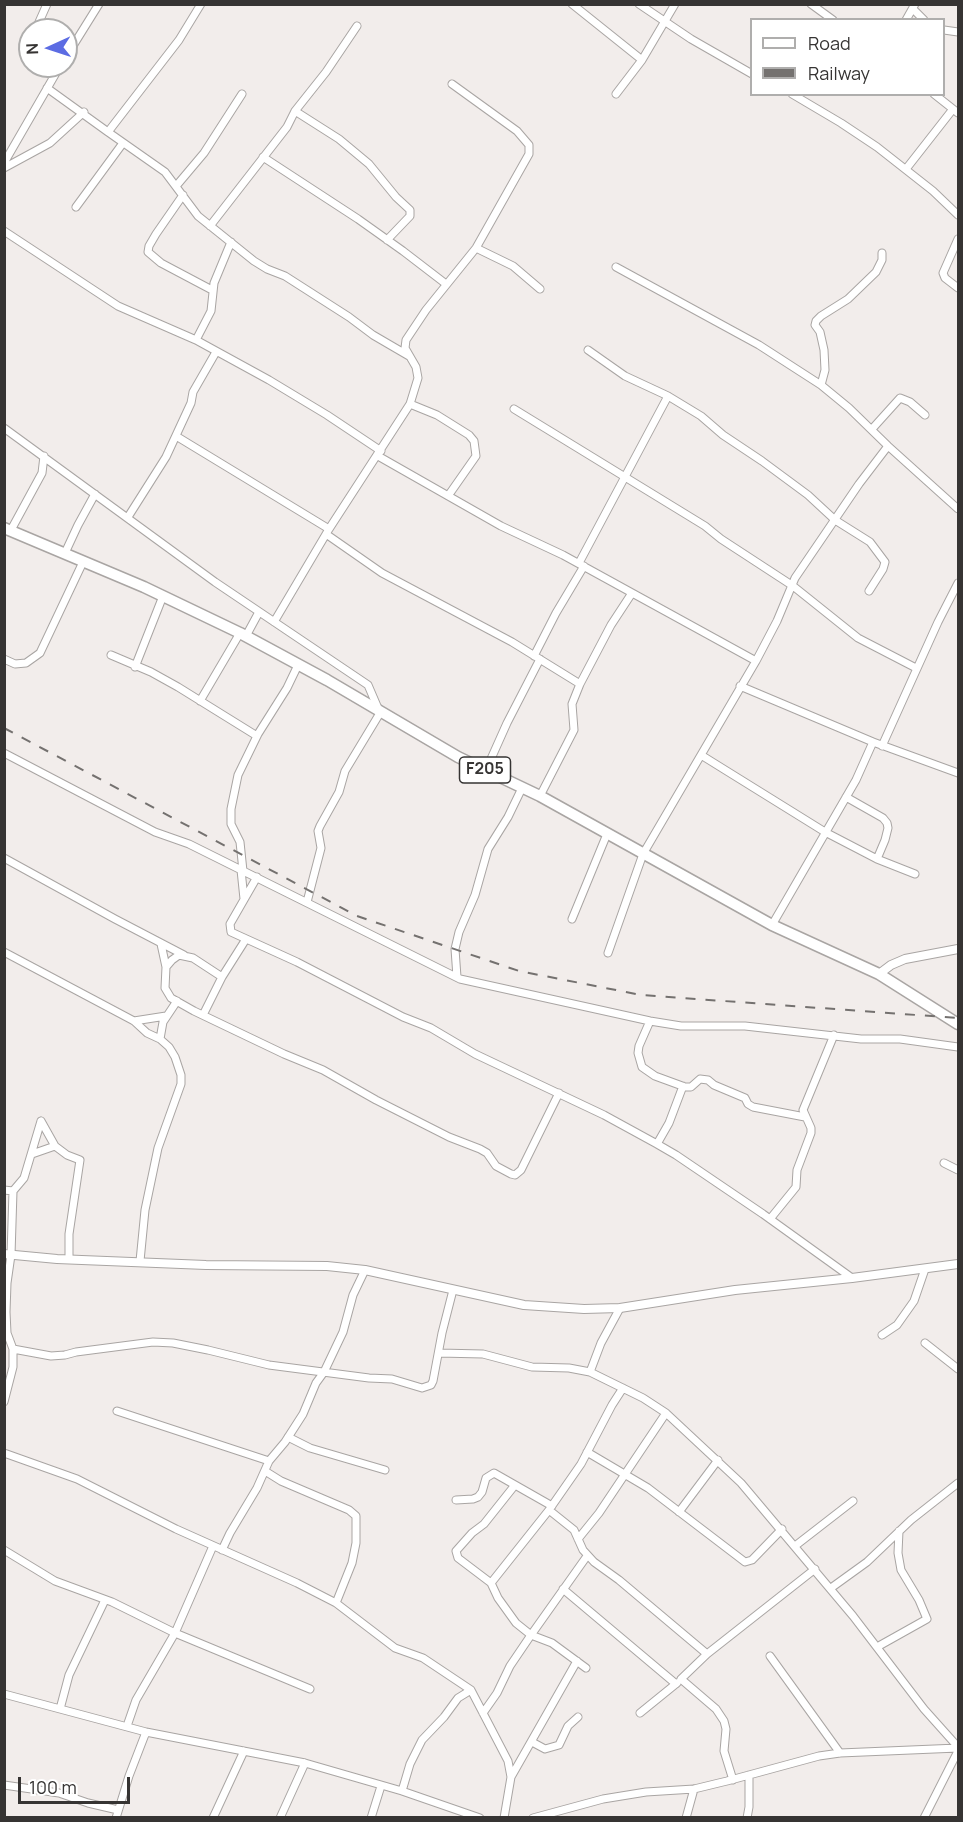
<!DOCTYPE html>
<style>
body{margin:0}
#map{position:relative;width:963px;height:1822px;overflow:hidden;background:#f2edeb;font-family:Manrope,sans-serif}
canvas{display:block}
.frame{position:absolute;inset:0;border:6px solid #363433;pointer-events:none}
.legend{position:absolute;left:750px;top:18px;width:195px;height:78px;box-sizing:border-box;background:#fff;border:2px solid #afaead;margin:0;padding:8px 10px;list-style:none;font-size:18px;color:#363433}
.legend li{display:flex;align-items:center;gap:12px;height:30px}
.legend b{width:30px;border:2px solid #afaead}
.north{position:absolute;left:18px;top:18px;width:60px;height:60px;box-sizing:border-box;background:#fff;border:2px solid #afaead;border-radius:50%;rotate:267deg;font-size:16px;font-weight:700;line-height:24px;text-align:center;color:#363433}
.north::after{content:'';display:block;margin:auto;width:21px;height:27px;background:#5c6ce3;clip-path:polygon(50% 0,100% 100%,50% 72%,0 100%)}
.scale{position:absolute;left:18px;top:1777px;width:112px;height:27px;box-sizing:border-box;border:3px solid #363433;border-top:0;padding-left:8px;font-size:18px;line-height:21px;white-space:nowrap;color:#363433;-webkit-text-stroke:4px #fff;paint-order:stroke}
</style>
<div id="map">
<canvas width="963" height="1822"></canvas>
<div class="frame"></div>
<ul class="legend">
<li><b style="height:8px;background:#fff"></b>Road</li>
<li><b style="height:8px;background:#74716f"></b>Railway</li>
</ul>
<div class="north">N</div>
<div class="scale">100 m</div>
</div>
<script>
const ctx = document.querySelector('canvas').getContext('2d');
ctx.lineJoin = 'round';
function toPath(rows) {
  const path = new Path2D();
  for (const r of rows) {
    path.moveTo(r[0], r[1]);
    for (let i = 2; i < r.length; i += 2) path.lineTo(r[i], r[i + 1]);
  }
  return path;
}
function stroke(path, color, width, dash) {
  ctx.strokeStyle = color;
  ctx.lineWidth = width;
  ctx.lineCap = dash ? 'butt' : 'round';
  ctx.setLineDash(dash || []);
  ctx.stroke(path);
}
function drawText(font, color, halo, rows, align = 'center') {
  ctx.font = font + ' Manrope,sans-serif';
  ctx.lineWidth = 6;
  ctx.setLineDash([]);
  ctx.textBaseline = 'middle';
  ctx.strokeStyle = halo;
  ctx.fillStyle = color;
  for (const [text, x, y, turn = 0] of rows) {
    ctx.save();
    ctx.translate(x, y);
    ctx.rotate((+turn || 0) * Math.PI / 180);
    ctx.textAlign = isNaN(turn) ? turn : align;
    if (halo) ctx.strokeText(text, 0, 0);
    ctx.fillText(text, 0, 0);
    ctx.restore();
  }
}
const minor = toPath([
 [201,4,179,40,108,132,165,172,198,216,254,261,267,269,285,276,349,317,373,335,409,356],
 [572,4,642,60],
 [639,4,691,39,752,74],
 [811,4,833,20],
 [913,9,924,20],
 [906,20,915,4],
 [42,30,39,22,47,4],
 [944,30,958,32],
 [66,57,99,4],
 [47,88,108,132],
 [616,94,642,60,675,4],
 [792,94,841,123,877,147,933,191,958,215],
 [934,94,958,113],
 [295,111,339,139,369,164,396,197,410,210,410,216,387,240],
 [263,157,358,219,403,251,446,284],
 [4,163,60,66],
 [4,168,50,143,84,112],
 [906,169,953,109],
 [177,185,204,153,242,94],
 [183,195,156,234,149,246,148,252,161,263,212,290],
 [76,207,123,143],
 [210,226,287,127,295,111,326,72,357,26],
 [4,231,118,306,196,340,269,380,327,415,381,451],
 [958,239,943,273,945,278,958,288],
 [476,248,513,266,540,289],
 [616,267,759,345,821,385,849,408,888,446,958,509],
 [196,340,211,311,214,283,231,242],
 [588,350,625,376,668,396,701,416,723,435,762,461,808,495,835,520,870,542,885,562,883,569,869,591],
 [821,385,825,370,824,350,820,332,815,325,816,321,821,316,848,299,876,272,882,260,882,253],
 [410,404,437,415,469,435,474,441,476,456,448,496],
 [514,409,705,526,721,539,793,586,858,638,916,668],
 [4,428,215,582,368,685,380,713,345,771,339,792,320,826,318,831,321,848,307,902],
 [872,429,900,398,910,402,925,415],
 [176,436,329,529],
 [378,456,501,526,563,555,756,661],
 [128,517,166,457,191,403,193,392,216,352],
 [11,530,42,473,44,456],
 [326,534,382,573,512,642,580,684],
 [65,553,78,525,95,494],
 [579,563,668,396],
 [274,622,329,529,410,404,418,378,416,367,405,348,406,340,426,310,476,248,529,154,529,145,517,131,452,84],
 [246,636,259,612],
 [111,655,151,672,178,687,257,736],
 [534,656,556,613,584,566],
 [4,659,15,664,26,663,40,653,83,562],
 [135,667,163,596],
 [740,686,873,742,958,773],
 [200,701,240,633],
 [882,746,938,622,958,583],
 [4,753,155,832,189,844,460,979,650,1021,681,1026,745,1026,861,1039,900,1039,958,1047],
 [701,755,825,832,877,859,915,874],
 [486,770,507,723,540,659],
 [540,796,574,730,572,704,580,684,611,625,632,593],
 [846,797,883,818,887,823,888,828,885,840,877,859],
 [4,858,115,919,184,955],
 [241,870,244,899],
 [243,871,240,842,231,824,231,809,238,775,258,734,287,688,298,665],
 [257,877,230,924,231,932,297,962,403,1017,431,1028,475,1054,604,1115,657,1144,676,1155,763,1214,852,1278],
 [572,919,607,834],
 [772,925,856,780,873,742],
 [161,944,166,967],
 [4,952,134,1021,147,1033,160,1039,169,1047,175,1057,181,1075,181,1084,158,1148,145,1210,140,1261],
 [608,953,643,854,756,661,777,621,795,578,859,484,888,446],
 [222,977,193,958,179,955,172,960,166,967,165,988,171,998,194,1011,284,1054,323,1070,376,1100,449,1137,480,1149,487,1153,496,1166,511,1174,515,1175,521,1170,559,1093],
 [457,977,455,949,459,932,475,895,488,849,508,817,522,788],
 [203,1015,222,977,246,939],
 [134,1021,166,1016],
 [650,1021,639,1046,638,1053,642,1067,655,1076,685,1087,691,1087,700,1079,708,1080,714,1085,745,1098,748,1104,753,1107,805,1117],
 [160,1039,163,1022,177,1001],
 [41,1121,55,1146],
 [657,1144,669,1123,683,1086],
 [32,1154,55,1146,67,1155,80,1160,69,1234,69,1259],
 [944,1163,958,1170],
 [4,1190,13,1191,24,1178,41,1121],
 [770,1219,796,1187,797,1170,811,1133,811,1128,803,1110,834,1035],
 [620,1308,601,1343,590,1372,643,1398,666,1413,741,1483,853,1616,924,1709,958,1747],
 [882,1335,897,1325,914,1301,925,1269],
 [925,1343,958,1369],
 [13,1349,51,1356,65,1355,76,1352,153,1342,173,1343,208,1350,269,1365,369,1378,392,1379,422,1388,431,1385,433,1381,442,1333,453,1290],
 [439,1353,483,1354,532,1367,569,1368,590,1372],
 [4,1402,13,1367,13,1349,7,1333,6,1312,7,1283,11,1255,13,1191],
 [117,1411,269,1461],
 [288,1437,310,1448,385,1470],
 [587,1452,648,1488,745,1562,752,1560,782,1529],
 [4,1453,77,1479,176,1529,297,1583,336,1603,395,1648,423,1658,471,1690,508,1761,511,1777,504,1818],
 [265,1471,281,1481,349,1510,356,1516,356,1543,352,1563,336,1603],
 [456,1500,473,1499,478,1497,482,1492,486,1478,494,1473,552,1506],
 [549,1510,574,1530,583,1550,594,1562,619,1580,707,1654],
 [679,1512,718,1460],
 [578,1539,599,1513,666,1413],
 [795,1546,853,1501],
 [4,1550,55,1581,112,1602,175,1633,310,1689],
 [222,1550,230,1533,257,1488,269,1461,285,1442,303,1414,316,1383,324,1372,343,1332,353,1295,365,1270],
 [491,1583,458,1558,456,1551,472,1533,484,1524,515,1485],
 [831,1588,867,1562,911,1520,958,1483],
 [563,1589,676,1684],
 [877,1647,927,1619,919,1600,901,1570,898,1553,899,1531],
 [770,1656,840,1753],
 [586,1668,552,1643,531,1635,516,1623,498,1598,491,1583,549,1510,581,1464,612,1405,623,1388],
 [4,1694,146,1732,305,1763,402,1791,480,1818],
 [60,1709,69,1675,105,1600],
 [483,1713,497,1693,510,1666,531,1635,587,1556],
 [640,1713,677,1683],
 [127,1726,136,1700,175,1633,213,1546],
 [532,1742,545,1749,559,1745,568,1726,578,1717],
 [511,1777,577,1661],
 [733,1780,724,1751,726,1729,724,1721,716,1709,681,1679,707,1654,815,1569],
 [4,1785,59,1793,88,1803,118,1810],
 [402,1791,410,1764,422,1740,444,1717,458,1698,471,1690],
 [116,1818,129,1776,146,1732],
 [213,1818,244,1751],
 [280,1818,305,1763],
 [371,1818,381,1786],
 [533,1818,603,1799,646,1792,694,1789,727,1781,819,1756,840,1753,958,1748],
 [686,1818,694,1789],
 [747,1818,749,1807,749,1775],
 [924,1818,958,1751]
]);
const tertiary = toPath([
 [879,974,891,965,905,959,958,949],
 [4,1254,57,1259,206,1265,327,1266,365,1270,524,1305,584,1309,620,1308,735,1290,852,1278,958,1264]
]);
const primary = toPath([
 [4,528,144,587,240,633,327,680,458,757,540,796,772,925,879,974,958,1024]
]);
stroke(minor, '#a9a5a3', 9);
stroke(tertiary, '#a9a5a3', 10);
stroke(primary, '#a9a5a3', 13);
stroke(minor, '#fff', 7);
stroke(tertiary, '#fff', 8);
stroke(primary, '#fff', 10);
stroke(toPath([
 [4,728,357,916,519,971,641,995,958,1018]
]), '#74716f', 2, [10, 10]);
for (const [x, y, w] of [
 [485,770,51]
]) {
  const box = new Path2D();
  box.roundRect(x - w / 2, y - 13, w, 26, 4.5);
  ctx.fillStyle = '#fff';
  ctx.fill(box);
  stroke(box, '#363433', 1.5);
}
drawText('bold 16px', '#363433', null, [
 ["F205",485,770]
]);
</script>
